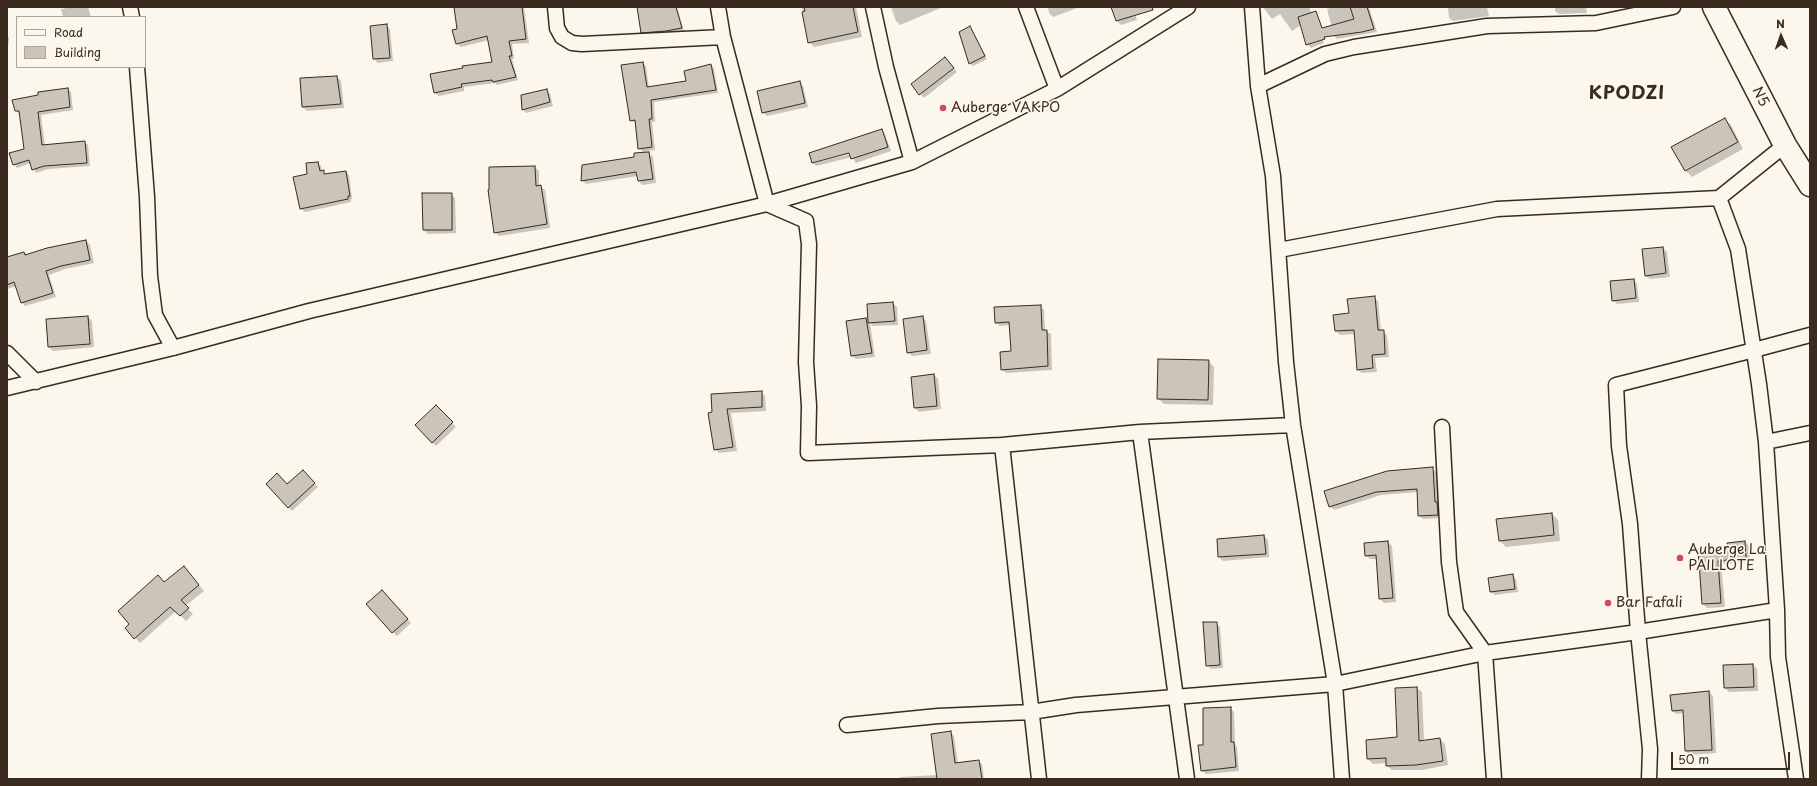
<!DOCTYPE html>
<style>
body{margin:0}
#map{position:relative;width:1817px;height:786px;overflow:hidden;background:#fbf7ec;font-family:"Playpen Sans",sans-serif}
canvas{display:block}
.frame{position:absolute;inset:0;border:8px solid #3b2a1e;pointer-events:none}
.legend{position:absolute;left:16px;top:16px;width:130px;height:52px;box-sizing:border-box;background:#fbf7ec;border:1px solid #aea59a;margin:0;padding:5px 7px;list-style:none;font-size:12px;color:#3b2a1e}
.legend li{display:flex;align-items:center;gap:8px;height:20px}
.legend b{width:20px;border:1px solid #aea59a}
.north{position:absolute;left:1761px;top:16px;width:40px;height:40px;-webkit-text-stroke:3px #fbf7ec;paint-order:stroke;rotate:358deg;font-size:11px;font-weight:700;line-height:16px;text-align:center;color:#3b2a1e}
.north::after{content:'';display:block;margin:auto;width:14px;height:18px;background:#3b2a1e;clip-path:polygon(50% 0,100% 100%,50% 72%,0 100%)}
.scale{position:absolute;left:1671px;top:752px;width:119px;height:18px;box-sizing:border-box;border:2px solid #3b2a1e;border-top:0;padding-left:5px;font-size:12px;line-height:14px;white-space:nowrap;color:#3b2a1e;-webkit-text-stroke:3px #fbf7ec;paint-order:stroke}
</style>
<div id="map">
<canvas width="1817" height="786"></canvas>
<div class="frame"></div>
<ul class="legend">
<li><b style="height:5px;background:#fbf7ec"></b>Road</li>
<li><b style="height:11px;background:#ccc4b9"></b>Building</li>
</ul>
<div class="north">N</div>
<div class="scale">50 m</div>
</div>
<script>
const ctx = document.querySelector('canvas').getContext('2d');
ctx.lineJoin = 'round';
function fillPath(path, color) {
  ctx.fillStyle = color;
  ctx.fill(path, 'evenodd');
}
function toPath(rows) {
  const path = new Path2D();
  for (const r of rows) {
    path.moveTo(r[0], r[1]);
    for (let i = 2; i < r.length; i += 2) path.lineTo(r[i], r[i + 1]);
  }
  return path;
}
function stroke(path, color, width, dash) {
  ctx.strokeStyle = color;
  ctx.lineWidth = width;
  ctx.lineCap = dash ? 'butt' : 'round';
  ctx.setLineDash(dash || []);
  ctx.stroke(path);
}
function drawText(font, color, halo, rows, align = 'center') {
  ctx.font = font + ' "Playpen Sans",sans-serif';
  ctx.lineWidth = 3.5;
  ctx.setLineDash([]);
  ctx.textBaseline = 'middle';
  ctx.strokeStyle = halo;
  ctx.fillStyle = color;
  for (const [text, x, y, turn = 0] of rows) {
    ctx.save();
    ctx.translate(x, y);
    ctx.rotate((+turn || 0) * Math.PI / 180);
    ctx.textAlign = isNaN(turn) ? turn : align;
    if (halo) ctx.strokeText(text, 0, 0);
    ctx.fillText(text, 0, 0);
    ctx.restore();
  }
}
fillPath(toPath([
 [73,7,88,7,91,17,63,17,61,9],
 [455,7,524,7,529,43,512,44,514,59,512,59,518,80,497,85,495,83,464,87,464,91,439,96,435,93,431,75,493,63,489,40,461,47,457,44,454,31,458,30],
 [648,7,677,7,684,31,670,34,645,36,642,32],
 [802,7,856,7,862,37,814,47,809,42],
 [891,7,943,7,900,25,896,21],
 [1048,7,1080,7,1053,17,1049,13],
 [1112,7,1133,7,1137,20,1121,25,1117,21],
 [1263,7,1309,7,1324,43,1311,48,1307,44,1301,25,1292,31,1280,14,1272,19],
 [1334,7,1369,7,1377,32,1337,39,1334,36,1327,9],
 [1448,7,1487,7,1489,16,1453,21,1449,18],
 [1555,7,1586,7,1587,13,1559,14,1555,11],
 [386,25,390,29,393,61,378,63,374,59,371,27],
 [970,28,987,59,973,66,970,63],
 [7,36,9,38,7,56],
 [949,62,957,72,924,98,912,84],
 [643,63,646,66,649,88,687,81,711,65,714,68,718,93,654,102,655,122,652,122,655,150,647,151,653,157,656,183,642,185,639,181,638,176,586,184,582,180,644,153,639,148,636,123,631,120],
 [337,77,341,81,344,108,307,111,303,107,301,79],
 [799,82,803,86,808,107,767,116,763,112],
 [68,89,71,92,73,110,41,115,45,146,84,142,88,145,90,166,48,169,36,173,31,163,17,168,14,164,25,149,20,114,16,111],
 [546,90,550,94,553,106,526,113,523,109],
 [1724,119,1731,125,1743,149,1692,177,1686,171,1673,147],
 [881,130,885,134,891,151,856,163,852,157,816,166,812,162,810,154],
 [854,151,854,153,814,163,814,161],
 [318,163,321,166,322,172,326,175,346,172,349,175,352,199,351,199,351,202,305,212,301,209,295,178,308,175],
 [535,167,539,171,539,186,545,190,550,228,499,236,495,232],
 [451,194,455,198,456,233,428,234,424,230],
 [86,241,90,245,94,263,65,269,49,275,56,297,25,306,22,303,16,286,7,289,7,258,24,253,27,256],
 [1663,248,1667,252,1670,277,1650,279,1646,276],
 [1634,280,1637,284,1639,302,1617,304,1613,300],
 [1374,298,1378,301,1381,331,1387,335,1389,357,1375,358,1377,372,1362,373,1358,370,1355,334,1340,335,1336,331,1335,316,1350,314],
 [893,303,897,307,898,325,873,326,870,323,875,357,856,359,852,356,866,319,869,322],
 [1040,306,1044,310,1045,331,1051,334,1052,370,1006,373,1002,369,1012,352,1010,325,1000,326,996,323],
 [88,317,92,321,94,347,53,351,49,347],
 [922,317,926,321,931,354,912,356,908,352],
 [1208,361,1214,367,1213,405,1164,404,1158,398],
 [934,375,938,379,941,409,919,412,915,408],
 [761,392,765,396,766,411,731,413,737,451,719,453,715,449,709,414],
 [436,406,456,427,436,446,416,425],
 [1432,468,1436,472,1442,518,1423,519,1419,515,1419,492,1381,495,1334,510,1330,506],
 [303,471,318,487,292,511,267,484,287,485],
 [1552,514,1558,520,1560,541,1506,547,1500,541],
 [1264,536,1268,540,1269,557,1223,561,1219,557],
 [1388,542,1392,546,1396,602,1384,603,1380,599,1377,559,1370,559,1366,555],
 [1745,542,1749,546,1750,562,1721,564,1725,607,1707,608,1703,604,1699,550,1729,548],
 [184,567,204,591,185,606,193,614,186,621,176,611,140,643,126,628],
 [1512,575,1516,579,1518,592,1495,595,1491,592],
 [386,595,411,623,397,636,393,632],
 [1216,623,1220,627,1223,668,1211,669,1207,665],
 [1753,665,1757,669,1758,691,1729,692,1725,688],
 [1417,688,1422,692,1424,741,1440,739,1445,744,1448,765,1422,770,1392,770,1387,766,1387,763,1373,764,1368,759,1367,740,1398,738],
 [1709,692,1713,696,1716,753,1690,755,1686,751,1684,713,1676,714,1673,710,1671,696],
 [1230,708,1234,712,1235,744,1237,747,1239,771,1206,774,1202,770,1204,746],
 [950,732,954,736,958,764,978,761,982,764,984,779,900,779,900,777,937,775]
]), '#0003');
const building = toPath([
 [454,7,522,7,526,39,509,41,512,56,509,56,516,77,493,82,492,80,461,84,462,87,434,93,430,74,463,68,462,66,492,62,487,36,456,44,452,30,457,29,454,7],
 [637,7,676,7,682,28,666,31,641,33,637,7],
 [804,7,853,7,858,32,808,43,802,12,805,11,804,7],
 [1111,7,1152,7,1153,10,1116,21,1111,7],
 [1350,7,1367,7,1374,29,1362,32,1324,37,1325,39,1306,45,1298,17,1316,11,1322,28,1354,19,1350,7],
 [387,24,390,58,373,59,370,26,387,24],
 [970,26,985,56,969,64,959,32,970,26],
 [945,57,954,68,919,95,911,84,945,57],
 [643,62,647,87,686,81,684,71,711,64,716,90,651,100,652,119,649,119,652,147,638,149,635,120,630,121,621,65,643,62],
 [337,76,341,104,302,107,300,78,337,76],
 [800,81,805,103,762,113,757,91,800,81],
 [68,88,70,107,38,112,42,145,85,141,87,163,44,166,32,170,29,160,13,165,9,153,24,149,19,111,15,111,12,100,38,95,38,92,68,88],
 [547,89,550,102,522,110,521,95,547,89],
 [1725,118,1738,142,1685,171,1671,147,1725,118],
 [882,129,888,147,851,159,849,153,812,163,809,153,882,129],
 [649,152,653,179,638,181,636,172,581,181,582,165,634,157,634,153,649,152],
 [318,162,320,171,324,170,324,174,346,171,350,196,348,196,348,199,300,209,293,177,307,174,306,163,318,162],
 [535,166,536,186,541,185,547,224,494,233,488,190,489,190,489,167,535,166],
 [422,193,452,193,452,230,423,230,422,193],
 [86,240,90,260,61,266,46,271,53,293,21,303,14,282,7,285,7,257,24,252,25,255,47,248,86,240],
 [1663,247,1666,273,1645,276,1642,249,1663,247],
 [1634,279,1636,298,1612,301,1610,281,1634,279],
 [1375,296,1378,330,1384,330,1385,354,1372,355,1373,368,1357,370,1354,330,1335,331,1333,315,1349,313,1347,299,1375,296],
 [893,302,895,321,868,323,867,304,893,302],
 [1041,305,1042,330,1047,330,1048,366,1001,370,1000,352,1011,351,1009,322,995,323,994,307,1041,305],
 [88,316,90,344,48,347,46,319,88,316],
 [923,316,927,350,907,353,903,319,923,316],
 [866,318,872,353,851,356,846,321,866,318],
 [1158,359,1209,360,1208,400,1157,399,1158,359],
 [934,374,937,406,914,408,911,377,934,374],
 [762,391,762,407,727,409,733,447,714,450,708,413,712,412,711,394,762,391],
 [436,405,453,422,432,443,415,425,436,405],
 [1433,467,1435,502,1437,502,1438,515,1418,516,1417,489,1376,492,1329,507,1324,491,1387,471,1433,467],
 [303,470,315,483,288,508,266,484,277,473,287,484,303,470],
 [1552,513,1554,535,1499,541,1496,519,1552,513],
 [1264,535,1266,554,1218,557,1217,539,1264,535],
 [1388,541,1393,598,1379,599,1376,555,1365,556,1364,543,1388,541],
 [1745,541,1746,558,1718,561,1721,603,1702,604,1698,549,1728,547,1727,543,1745,541],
 [184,566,199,585,181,600,189,608,180,616,170,607,134,639,125,628,129,624,118,611,158,575,164,582,184,566],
 [1513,574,1515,589,1490,592,1488,578,1513,574],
 [382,590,408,619,392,633,366,604,382,590],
 [1203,622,1217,622,1220,665,1206,666,1203,622],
 [1753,664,1754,687,1724,688,1723,665,1753,664],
 [1417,687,1419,741,1440,738,1443,761,1416,765,1386,766,1386,758,1367,759,1366,740,1397,737,1395,688,1417,687],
 [1709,691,1712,750,1685,751,1683,710,1672,711,1670,695,1709,691],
 [1231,707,1231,742,1234,742,1236,767,1201,771,1198,745,1203,745,1203,708,1231,707],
 [951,731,955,763,979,760,982,779,937,779,931,734,951,731]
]);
fillPath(building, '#ccc4b9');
stroke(building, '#3b2a1e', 1);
const street = toPath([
 [130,7,132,17],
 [555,7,557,28,562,37,572,43,582,44,723,37],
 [718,7,723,37,767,204,806,221,809,244,806,362,809,406,808,453,1002,445,1140,432,1293,425],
 [873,7,886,67,912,162],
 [1026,7,1057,89],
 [1252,7,1258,86,1273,176,1286,362,1293,425,1335,684,1342,779],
 [137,67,147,197,150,276,155,315,173,348],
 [1258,86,1325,54,1354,47,1487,26,1596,23,1673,7],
 [1719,198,1738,249,1759,384,1766,442,1777,610,1778,657,1796,779],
 [1279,250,1497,209,1719,198,1785,145],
 [7,353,36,382],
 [7,388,173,348,309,311,767,204,912,162,1057,89,1188,7],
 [1442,427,1449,562,1456,612,1485,653,1494,779],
 [1140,432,1187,779],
 [1766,442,1810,433],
 [1002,445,1039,779],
 [847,725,938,716,1031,712,1076,705,1335,684,1485,653,1638,632,1777,610],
 [1649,779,1650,749,1638,632,1630,524,1619,446,1616,385,1754,350,1810,335]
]);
const primary = toPath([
 [1714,7,1785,145,1810,185]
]);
stroke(street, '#3b2a1e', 17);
stroke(primary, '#3b2a1e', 25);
stroke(street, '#fbf7ec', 14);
stroke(primary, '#fbf7ec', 22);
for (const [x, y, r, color] of [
 [943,108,4,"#d1495b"],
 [1680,558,4,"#d1495b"],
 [1608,603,4,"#d1495b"]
]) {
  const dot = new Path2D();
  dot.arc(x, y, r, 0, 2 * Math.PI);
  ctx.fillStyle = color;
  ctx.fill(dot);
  stroke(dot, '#fbf7ec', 1.5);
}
drawText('14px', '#3b2a1e', '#fbf7ec', [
 ["N5",1760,97,63]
]);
drawText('14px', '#3b2a1e', '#fbf7ec', [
 ["Auberge VAKPO",951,108],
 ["Auberge La",1688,550],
 ["PAILLOTE",1688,566],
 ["Bar Fafali",1616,603]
], 'left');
ctx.letterSpacing = '1px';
drawText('bold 18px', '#3b2a1e', '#fbf7ec', [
 ["KPODZI",1627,94]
]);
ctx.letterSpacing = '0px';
</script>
